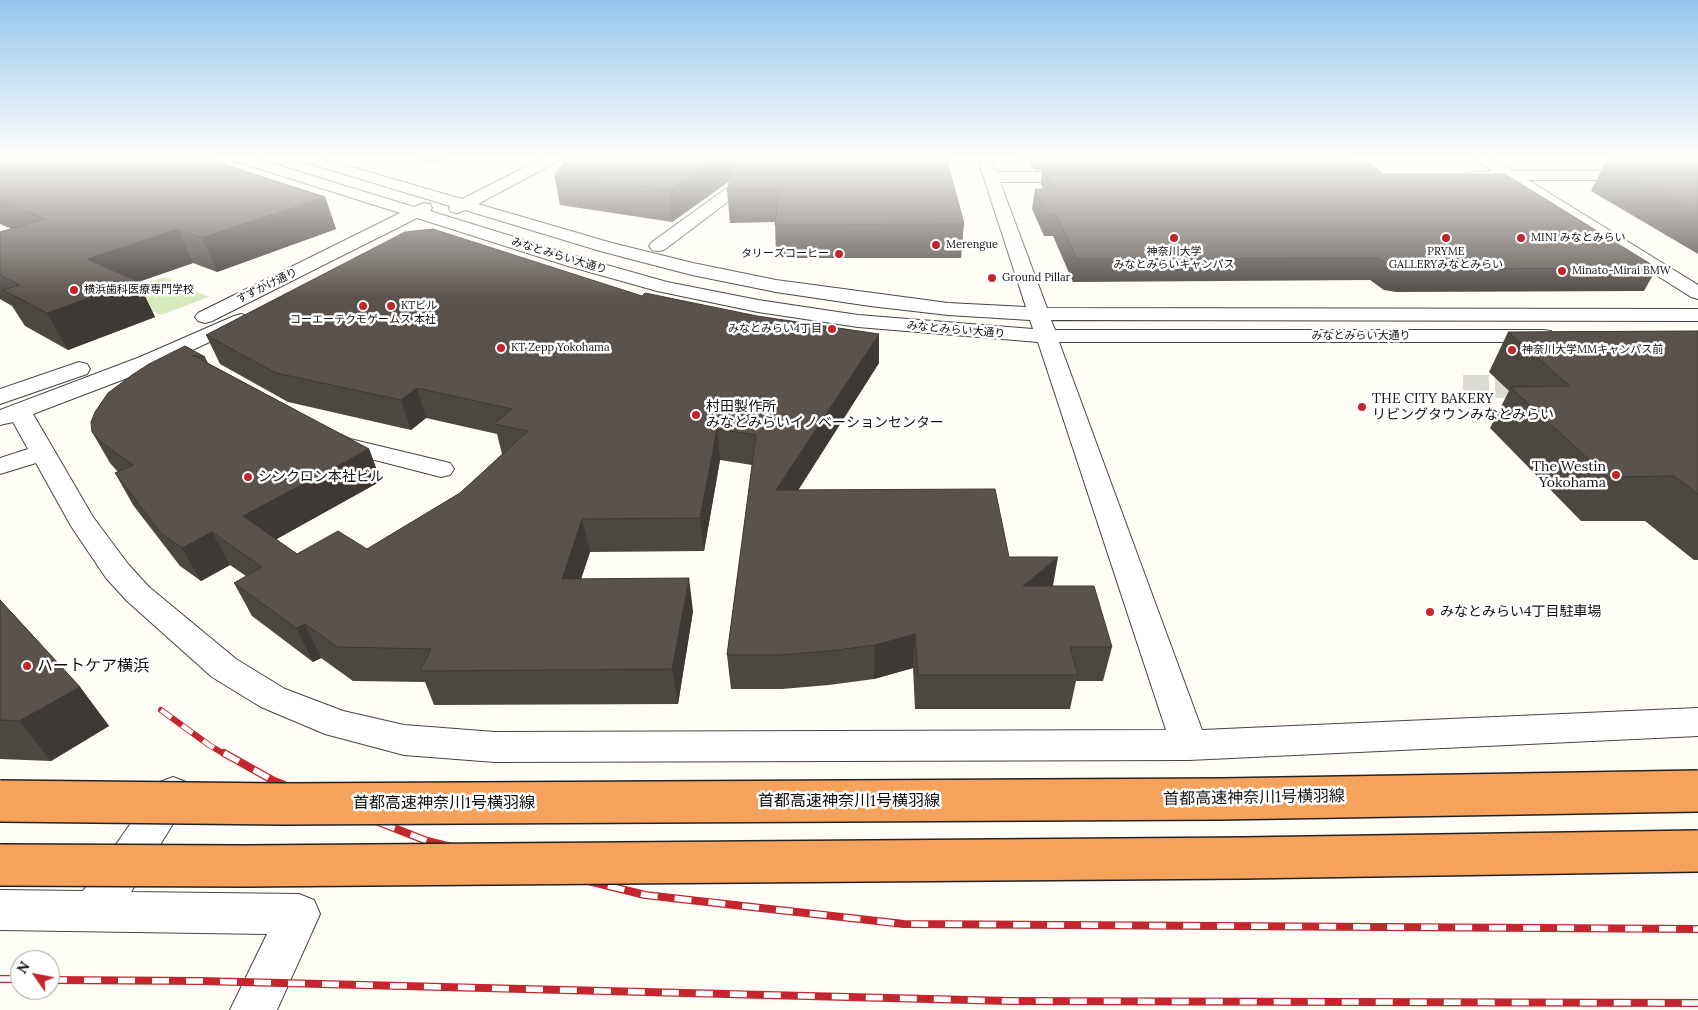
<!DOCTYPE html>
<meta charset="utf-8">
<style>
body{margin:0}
#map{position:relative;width:1698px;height:1010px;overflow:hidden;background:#fffdf5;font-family:Lora,serif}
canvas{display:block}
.north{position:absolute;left:10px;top:950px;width:50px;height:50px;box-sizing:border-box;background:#fff;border:1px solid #a0a0a0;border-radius:50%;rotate:303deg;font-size:14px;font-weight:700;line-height:20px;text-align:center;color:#111}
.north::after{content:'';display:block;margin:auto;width:18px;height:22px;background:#c4262e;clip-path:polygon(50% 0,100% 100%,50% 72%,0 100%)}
</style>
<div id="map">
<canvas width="1698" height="1010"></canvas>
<div class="north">N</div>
</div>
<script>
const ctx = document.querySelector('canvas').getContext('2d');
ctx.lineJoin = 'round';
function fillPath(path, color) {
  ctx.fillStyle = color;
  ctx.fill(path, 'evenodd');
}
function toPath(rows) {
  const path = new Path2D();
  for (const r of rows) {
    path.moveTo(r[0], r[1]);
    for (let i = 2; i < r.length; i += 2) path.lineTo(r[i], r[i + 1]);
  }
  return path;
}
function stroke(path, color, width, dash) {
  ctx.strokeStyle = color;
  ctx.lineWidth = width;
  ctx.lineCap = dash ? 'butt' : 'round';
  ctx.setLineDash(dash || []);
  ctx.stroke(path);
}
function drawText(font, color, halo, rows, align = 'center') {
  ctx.font = font + ' Lora,"Noto Sans JP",serif';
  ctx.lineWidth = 5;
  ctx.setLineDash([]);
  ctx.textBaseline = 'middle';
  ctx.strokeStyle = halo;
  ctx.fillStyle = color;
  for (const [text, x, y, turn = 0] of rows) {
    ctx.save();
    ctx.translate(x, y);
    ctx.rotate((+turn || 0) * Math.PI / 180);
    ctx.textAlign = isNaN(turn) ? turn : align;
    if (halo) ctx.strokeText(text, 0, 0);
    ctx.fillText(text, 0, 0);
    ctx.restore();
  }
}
fillPath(toPath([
 [164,277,209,297,161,315,117,294]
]), '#d5ebbd');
stroke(toPath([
 [1463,388,1542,387]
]), '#dbdad3', 21, [21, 11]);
stroke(toPath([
 [1463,388,1497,388]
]), '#dbdad3', 26, [26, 13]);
const minor = toPath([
 [230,157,251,157,414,207,424,203,430,204,432,208,430,211,582,258,667,282,758,300,858,315,1033,329,1030,320,948,315,870,306,776,292,692,275,600,251,465,210,457,213,451,212,449,208,450,206,298,160,296,157,317,157,462,199,545,157,562,157,560,160,478,204,612,243,693,263,776,280,948,303,1026,307,977,157,991,157,997,172,1079,172,1084,174,1087,177,1084,180,1079,182,1000,182,1047,308,1698,309,1698,321,1051,320,1055,330,1543,330,1551,331,1554,336,1551,341,1543,342,1059,342,1202,730,1698,708,1698,736,1189,760,495,762,404,755,325,734,261,707,212,677,127,601,106,578,71,526,36,463,0,474,0,458,28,449,13,422,0,425,0,410,140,357,234,316,241,314,248,316,251,320,248,324,156,367,33,414,93,517,128,564,149,587,236,659,285,689,343,711,404,725,495,732,1166,730,1038,342,858,327,758,312,657,291,568,266,417,218,212,321,205,323,198,321,195,317,198,313,400,213,232,160,230,157],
 [766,157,781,157,783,160,664,250,658,251,652,250,649,246,652,242,767,159,766,157],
 [1472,157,1489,157,1513,171,1698,170,1698,180,1528,180,1698,285,1698,299,1691,297,1506,180,1467,179,1464,176,1467,173,1492,171,1472,157],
 [79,362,87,364,90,369,87,374,0,404,0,389,79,362],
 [333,431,350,439,450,463,454,469,450,475,441,477,332,449,324,444,320,439,324,434,333,431],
 [173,777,186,782,192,793,131,892,299,894,314,900,320,914,277,1010,230,1010,267,934,0,930,0,890,83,891,160,782,173,777]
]);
stroke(minor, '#444', 2);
fillPath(minor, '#fff');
const railFar1 = toPath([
 [161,710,209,745,226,755]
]);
const rail = toPath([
 [224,753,274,781,427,841,645,895,904,924,1698,929],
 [0,979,20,979],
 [50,980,200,981,1010,1001,1698,1003]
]);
stroke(railFar1, '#c4262e', 6);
stroke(rail, '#c4262e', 8);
stroke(railFar1, '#fff', 4.5, [13]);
stroke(rail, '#fff', 5.5, [17]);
const highwayBridge = toPath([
 [0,801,282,804,1221,799,1698,791],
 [0,865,246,866,1243,858,1698,851]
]);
stroke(highwayBridge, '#222', 44, []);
stroke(highwayBridge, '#f5a25d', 41);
fillPath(toPath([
 [0,157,211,160,325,197,336,229,217,272,193,263,138,282,155,317,68,350,25,326,12,306,0,299,0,232,12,229,0,224],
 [408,157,449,157,431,163],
 [561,157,946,157,964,224,961,258,776,258,775,222,730,223,727,191,730,181,672,222,560,205,554,174,558,171,558,169,563,166],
 [1018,157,1351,157,1349,163,1383,174,1657,268,1644,291,1396,292,1384,290,1370,280,1073,282,1053,236,1044,236,1032,209,1035,189,1043,189,1041,184,1042,170,1034,170,1029,160,1020,160],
 [1698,157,1698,254,1591,191,1605,163],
 [642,296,879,363,798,490,1009,557,1053,586,1112,647,1103,681,1076,681,1070,709,915,709,913,668,874,679,829,685,782,689,731,689,727,655,752,465,720,460,704,551,590,552,581,579,693,611,678,704,434,705,425,682,353,681,321,658,313,662,252,616,234,583,246,576,230,565,201,581,180,566,133,505,115,473,118,472,110,463,92,432,185,346,205,357,208,363,369,449,381,481,276,539,297,554,367,549,460,493,502,454,497,434,426,418,411,430,288,402,220,364,206,335],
 [1698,331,1698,560,1694,560,1645,521,1581,521,1490,428,1509,391,1489,372,1508,332],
 [0,600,80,687,109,726,51,761,0,759]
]), '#4d4742');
fillPath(toPath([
 [178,157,210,157,215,169],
 [429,157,449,157,431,163],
 [719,157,765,157,740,173,672,222,669,190],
 [325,197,336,229,217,272,202,238],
 [178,229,193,263,138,282,155,317,68,350,47,313,87,259],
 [879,334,879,363,778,522,776,490],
 [417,388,426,418,411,430,401,400],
 [717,429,720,460,704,551,700,518],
 [369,449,381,481,259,549,243,516],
 [582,519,590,552,570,612,562,579],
 [212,532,230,565,201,581,182,548],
 [1058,557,1052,591,1023,586],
 [689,578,693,611,678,704,672,669],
 [305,624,321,658,313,662,296,628],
 [915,634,913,668,874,679,875,645],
 [80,687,109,726,51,761,19,721]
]), '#3f3936');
const building = toPath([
 [0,157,201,157,325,197,202,238,178,229,87,259,137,281,47,313,3,290,20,285,0,275,0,232,45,219,0,200,0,157],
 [581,157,719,157,669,190,554,174,561,170,558,169,581,157],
 [749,157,946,157,964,224,775,225,779,190,727,191,733,168,749,157],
 [1610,157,1698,157,1698,212,1605,163,1610,157],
 [1369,163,1383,174,1505,174,1657,268,1405,269,1392,267,1378,258,1077,259,1056,214,1047,214,1035,189,1055,189,1043,164,1369,163],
 [433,229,642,296,645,293,757,316,879,334,776,490,995,489,1009,557,1058,557,1023,586,1094,586,1112,647,1070,647,1078,675,918,675,915,634,875,645,829,651,779,655,727,655,756,435,717,429,700,518,582,519,562,579,689,578,672,669,420,671,431,649,337,647,305,624,296,628,234,583,262,567,212,532,182,548,161,533,115,473,133,465,100,441,92,432,91,422,95,412,108,393,132,375,149,364,185,346,205,357,192,355,369,449,243,516,297,554,338,531,367,549,460,493,528,431,494,424,512,409,417,388,401,400,276,373,206,335,405,232,433,229],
 [1698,331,1698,494,1674,476,1608,477,1510,387,1570,386,1508,332,1698,331],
 [0,600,80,687,19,721,0,720,0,600]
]);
fillPath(building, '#5a524d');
stroke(building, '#3f3936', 1);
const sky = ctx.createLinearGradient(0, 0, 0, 298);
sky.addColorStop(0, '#95c6ee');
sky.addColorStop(0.53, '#fffefa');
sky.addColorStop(1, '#fffefa00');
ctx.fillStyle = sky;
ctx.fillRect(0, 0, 1698, 298);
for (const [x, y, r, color] of [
 [1174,238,5,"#c4262e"],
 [1446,238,5,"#c4262e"],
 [1521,238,5,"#c4262e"],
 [936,245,5,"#c4262e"],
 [839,254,5,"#c4262e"],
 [1562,271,5,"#c4262e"],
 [992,278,5,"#c4262e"],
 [74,290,5,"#c4262e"],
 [363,306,5,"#c4262e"],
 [391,306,5,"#c4262e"],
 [832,329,5,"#c4262e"],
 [501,348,5,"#c4262e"],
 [1512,350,5,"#c4262e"],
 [1362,407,5,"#c4262e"],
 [696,415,5,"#c4262e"],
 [1616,475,5,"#c4262e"],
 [248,477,5,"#c4262e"],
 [1430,612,5,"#c4262e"],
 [27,666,5,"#c4262e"]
]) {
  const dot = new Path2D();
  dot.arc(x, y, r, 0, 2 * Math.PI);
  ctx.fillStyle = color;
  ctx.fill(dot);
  stroke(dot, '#fff', 2);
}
drawText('11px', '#111', '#fff', [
 ["MINI みなとみらい",1531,238],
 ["Merengue",946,245],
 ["神奈川大学",1174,252,"center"],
 ["みなとみらいキャンパス",1174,265,"center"],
 ["PRYME",1446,252,"center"],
 ["GALLERYみなとみらい",1446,265,"center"],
 ["タリーズコーヒー",829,254,"right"],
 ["Minato-Mirai BMW",1572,271],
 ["Ground Pillar",1002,278],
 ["横浜歯科医療専門学校",84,290],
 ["KTビル",401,306],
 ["コーエーテクモゲームス 本社",363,320,"center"],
 ["みなとみらい4丁目",822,329,"right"],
 ["KT Zepp Yokohama",511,348],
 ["神奈川大学MMキャンパス前",1522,350]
], 'left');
drawText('11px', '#111', '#fff', [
 ["みなとみらい大通り",559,256,17],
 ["すずかけ通り",267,286,-26],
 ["みなとみらい大通り",956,330,5],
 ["みなとみらい大通り",1361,336]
]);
drawText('14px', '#111', '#fff', [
 ["THE CITY BAKERY",1372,399],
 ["リビングタウンみなとみらい",1372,415],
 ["村田製作所",706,407],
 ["みなとみらいイノベーションセンター",706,423],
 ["The Westin",1606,467,"right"],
 ["Yokohama",1606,483,"right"],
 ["シンクロン本社ビル",258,477],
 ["みなとみらい4丁目駐車場",1440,612]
], 'left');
drawText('16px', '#111', '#fff', [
 ["ハートケア横浜",37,666]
], 'left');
drawText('16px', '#111', '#fff', [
 ["首都高速神奈川1号横羽線",1254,798,-1],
 ["首都高速神奈川1号横羽線",849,801],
 ["首都高速神奈川1号横羽線",444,803]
]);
</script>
